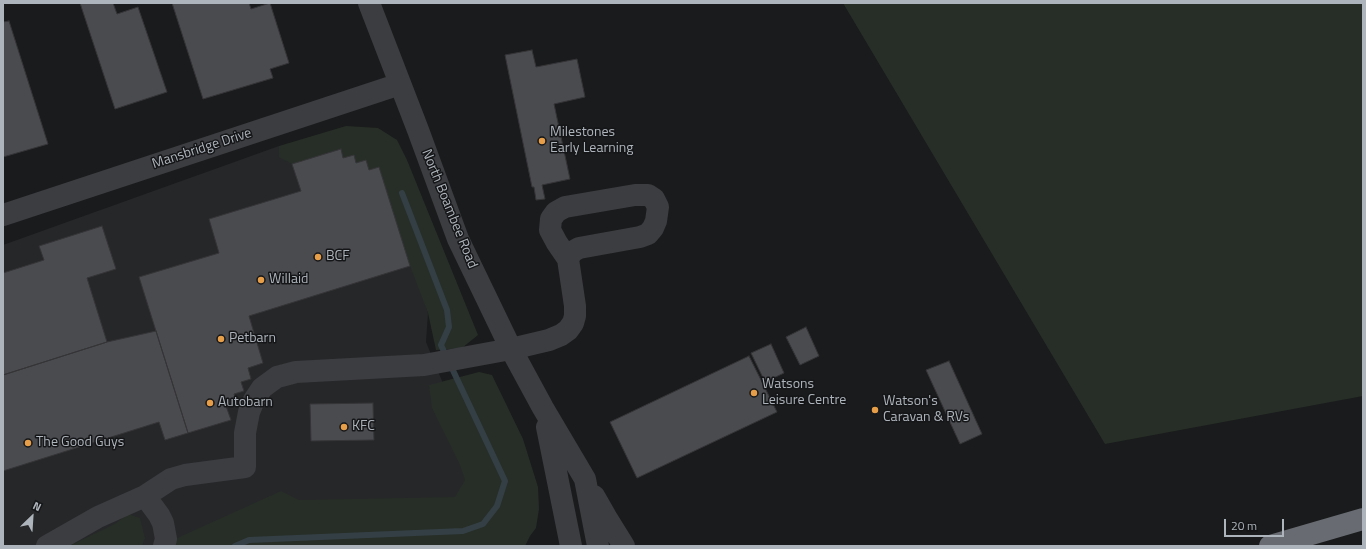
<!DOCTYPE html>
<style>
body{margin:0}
#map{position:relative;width:1366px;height:549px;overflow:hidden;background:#1a1b1c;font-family:"Titillium Web",sans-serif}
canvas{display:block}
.frame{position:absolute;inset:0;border:4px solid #aeb4bb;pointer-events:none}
.north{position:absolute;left:12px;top:497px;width:40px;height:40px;-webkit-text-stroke:3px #151618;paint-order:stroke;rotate:25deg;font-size:11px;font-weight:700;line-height:16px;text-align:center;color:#aeb4bb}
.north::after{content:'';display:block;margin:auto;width:14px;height:18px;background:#aeb4bb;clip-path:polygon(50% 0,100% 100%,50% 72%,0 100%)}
.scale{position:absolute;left:1224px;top:519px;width:60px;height:18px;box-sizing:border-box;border:2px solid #aeb4bb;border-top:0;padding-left:5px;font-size:12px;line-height:14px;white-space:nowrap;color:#aeb4bb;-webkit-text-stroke:3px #151618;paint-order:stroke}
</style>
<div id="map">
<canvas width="1366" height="549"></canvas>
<div class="frame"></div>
<div class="north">N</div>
<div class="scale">20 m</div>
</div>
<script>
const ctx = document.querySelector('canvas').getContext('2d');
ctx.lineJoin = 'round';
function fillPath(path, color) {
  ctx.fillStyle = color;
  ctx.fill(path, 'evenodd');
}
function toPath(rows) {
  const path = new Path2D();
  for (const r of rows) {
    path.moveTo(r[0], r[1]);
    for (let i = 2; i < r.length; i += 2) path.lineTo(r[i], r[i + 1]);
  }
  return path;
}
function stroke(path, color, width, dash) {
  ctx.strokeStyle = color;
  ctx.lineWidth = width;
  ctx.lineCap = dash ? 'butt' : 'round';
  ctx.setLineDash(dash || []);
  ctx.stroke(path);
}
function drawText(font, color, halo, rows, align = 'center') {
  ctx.font = font + ' "Titillium Web",sans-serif';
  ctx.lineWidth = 3;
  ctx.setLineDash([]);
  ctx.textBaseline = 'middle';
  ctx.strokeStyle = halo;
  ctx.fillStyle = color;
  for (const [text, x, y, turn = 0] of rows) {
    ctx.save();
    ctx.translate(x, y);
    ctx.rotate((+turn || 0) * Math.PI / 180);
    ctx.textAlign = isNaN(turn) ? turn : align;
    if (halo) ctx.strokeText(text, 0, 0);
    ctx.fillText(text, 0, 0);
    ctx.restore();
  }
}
fillPath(toPath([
 [375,135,428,313,426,342,449,398,479,501,198,546,3,546,3,245,279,146]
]), '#262729');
fillPath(toPath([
 [843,3,1363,3,1363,396,1105,444],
 [346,126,378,128,397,140,407,160,478,335,462,348,436,350,428,313,410,266,379,167,369,170,366,161,356,163,354,155,343,158,341,149,292,164,279,157,279,146],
 [479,372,492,375,523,439,538,487,539,509,536,528,530,536,525,546,173,546,175,539,281,491,299,500,455,497,465,480,460,465,432,408,429,385],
 [128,514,140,518,145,538,142,546,69,546,115,524]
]), '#272e27');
stroke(toPath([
 [402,193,447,310,449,327,441,345,446,356],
 [235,546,249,540,463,531,483,524,497,506,505,481,450,364]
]), '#343f45', 6);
const building = toPath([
 [80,3,113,3,117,14,138,7,167,92,115,109,80,3],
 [172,3,249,3,251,9,270,3,289,63,270,69,273,78,203,99,172,3],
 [9,21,48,144,3,157,3,22,9,21],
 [532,50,536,67,577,59,585,97,554,104,570,179,542,185,545,199,536,200,534,187,532,187,505,55,532,50],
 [341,149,343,158,354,155,356,163,366,160,369,170,379,167,410,266,249,316,263,363,248,368,251,379,241,382,244,391,234,394,237,403,226,406,231,420,188,433,139,277,219,253,209,219,301,191,292,164,341,149],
 [102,226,116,269,87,278,107,342,3,375,3,273,44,260,39,246,102,226],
 [806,327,819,356,800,365,786,337,806,327],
 [156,331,188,433,165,440,159,422,3,471,3,375,107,342,156,331],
 [771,344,784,373,765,382,751,353,771,344],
 [749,356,777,412,637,478,610,422,749,356],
 [949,361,982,434,960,444,926,370,949,361],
 [373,403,374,440,311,441,310,404,373,403]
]);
fillPath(building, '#4a4b4f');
stroke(building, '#353538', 1);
stroke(toPath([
 [369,3,418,130,458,239,511,349,543,408,585,479,598,546],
 [3,215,400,84],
 [547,427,571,546],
 [145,496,159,515,163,523,166,539,164,546],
 [594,496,606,517,624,546],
 [47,546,98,517,145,496,171,479,185,475,245,467,245,433,249,412,254,400,262,388,277,377,296,372,424,365,511,349,549,340,561,335,568,330,573,323,575,316,575,306,568,259,557,243,550,230,551,219,556,212,565,207,635,195,648,195,654,199,658,207,656,221,653,228,648,234,640,237,579,248,572,252,568,259]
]), '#3c3d41', 22);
stroke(toPath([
 [1270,546,1363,519]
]), '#686c72', 22);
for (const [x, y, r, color] of [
 [542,141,4,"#e69e49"],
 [318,257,4,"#e69e49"],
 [261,280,4,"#e69e49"],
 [221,339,4,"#e69e49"],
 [754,393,4,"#e69e49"],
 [210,403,4,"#e69e49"],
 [875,410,4,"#e69e49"],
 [344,427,4,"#e69e49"],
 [28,443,4,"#e69e49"]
]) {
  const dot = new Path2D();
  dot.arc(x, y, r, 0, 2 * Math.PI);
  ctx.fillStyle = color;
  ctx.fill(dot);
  stroke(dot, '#151618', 1.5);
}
drawText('14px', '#aeb4bb', '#151618', [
 ["Milestones",550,133],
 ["Early Learning",550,149],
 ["BCF",326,257],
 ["Willaid",269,280],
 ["Petbarn",229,339],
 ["Watsons",762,385],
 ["Leisure Centre",762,401],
 ["Watson's",883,402],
 ["Caravan & RVs",883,418],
 ["Autobarn",218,403],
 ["KFC",352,427],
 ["The Good Guys",36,443]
], 'left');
drawText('14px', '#aeb4bb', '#151618', [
 ["Mansbridge Drive",202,149,-18],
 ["North Boambee Road",449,209,68]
]);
</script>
